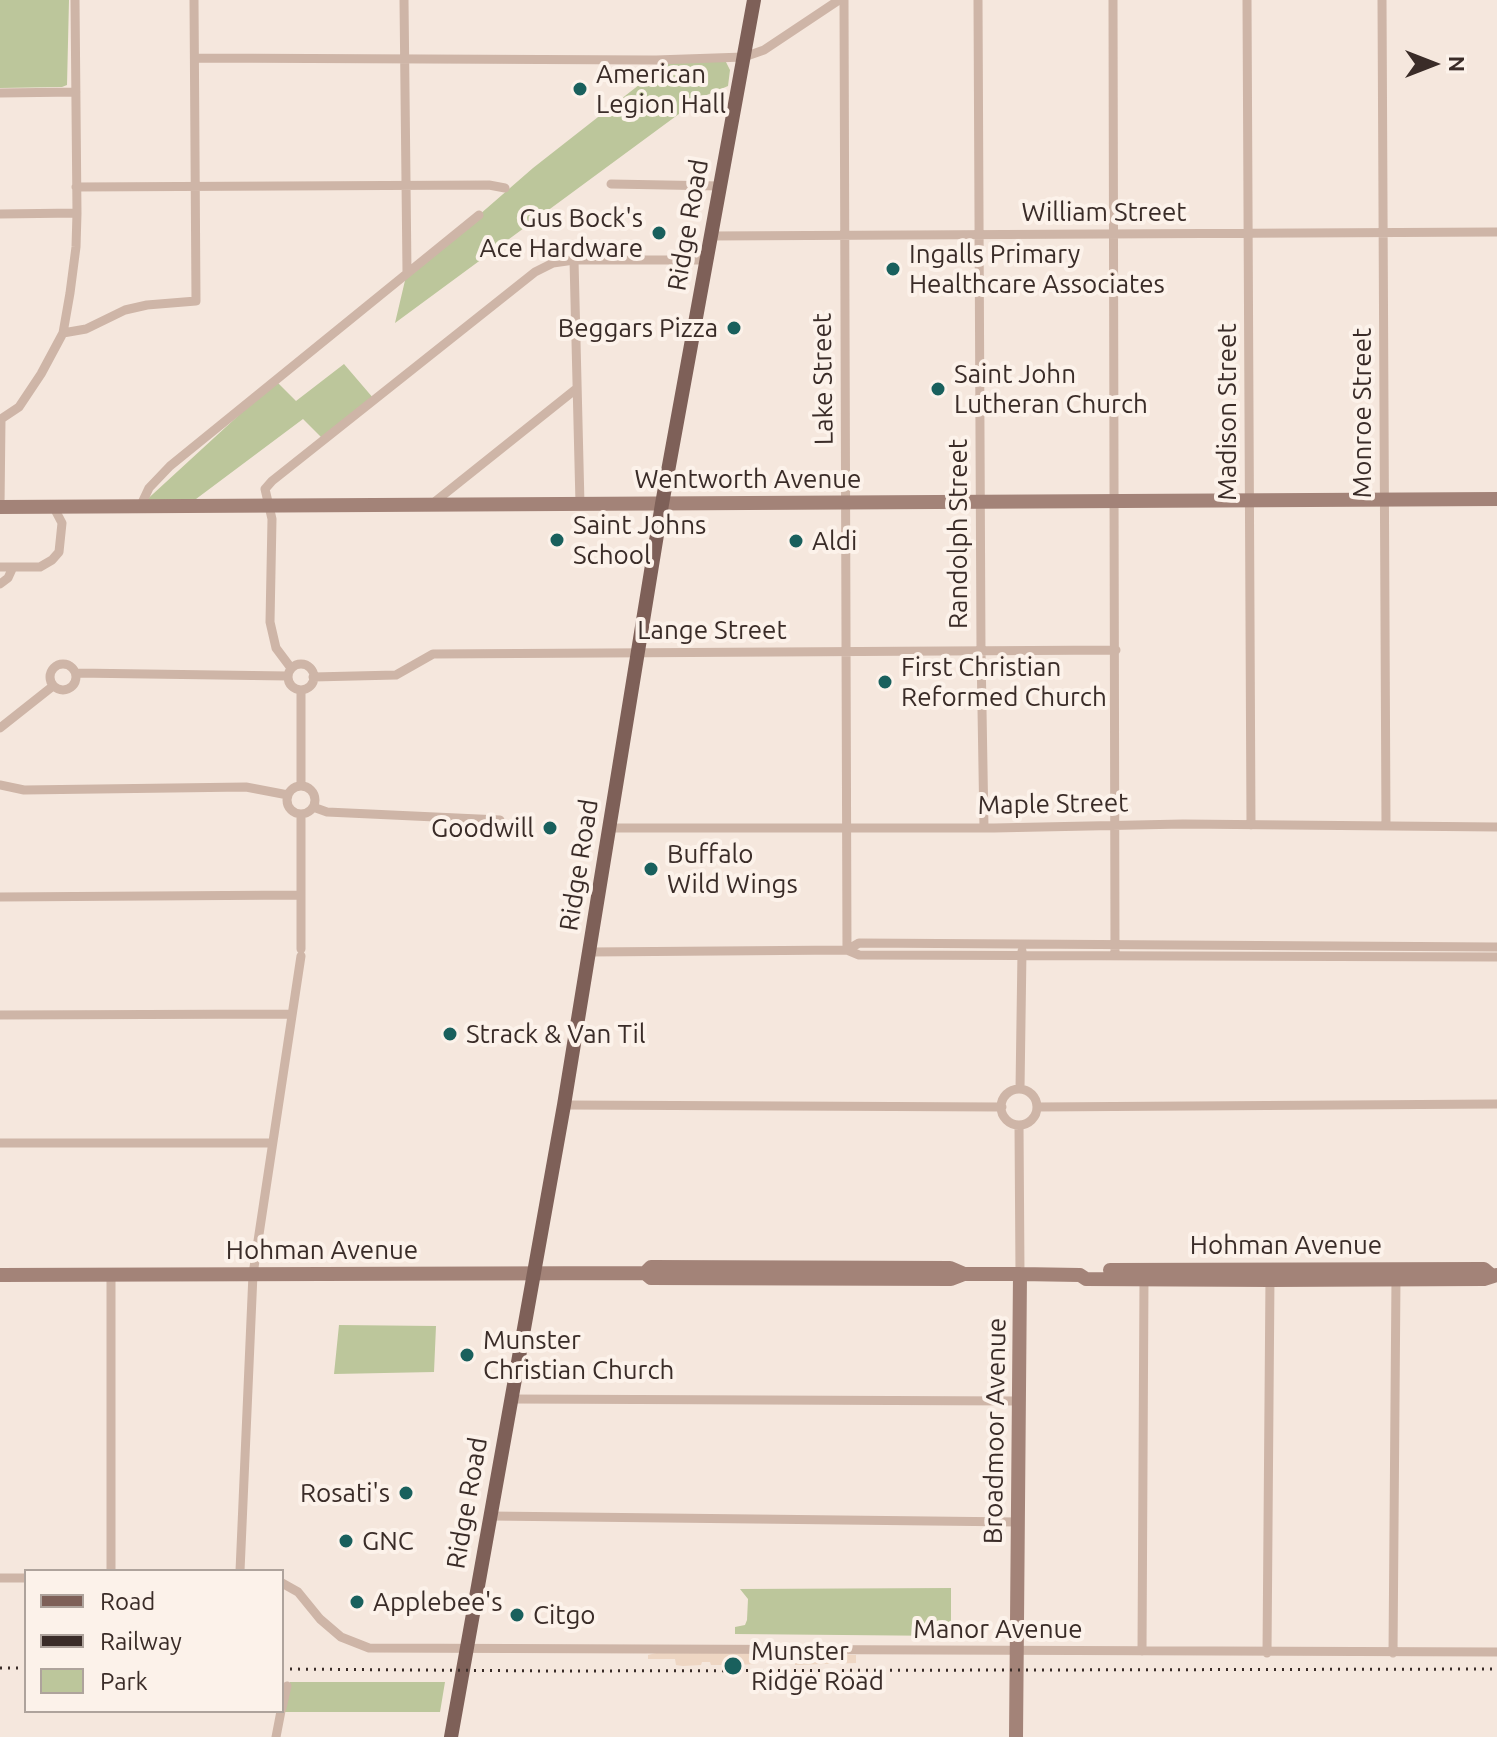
<!DOCTYPE html>
<style>
body{margin:0}
#map{position:relative;width:1497px;height:1737px;overflow:hidden;background:#f5e7dd;font-family:Ubuntu,sans-serif}
canvas{display:block}
.legend{position:absolute;left:24px;top:1569px;width:260px;height:144px;box-sizing:border-box;background:#fcf2ea;border:2px solid #aea39c;margin:0;padding:10px 14px;list-style:none;font-size:24px;color:#3a2c28}
.legend li{display:flex;align-items:center;gap:16px;height:40px}
.legend b{width:40px;border:2px solid #aea39c}
.north{position:absolute;left:1393px;top:24px;width:80px;height:80px;-webkit-text-stroke:6px #fcf2ea;paint-order:stroke;rotate:90deg;font-size:22px;font-weight:700;line-height:32px;text-align:center;color:#3a2c28}
.north::after{content:'';display:block;margin:auto;width:28px;height:36px;background:#3a2c28;clip-path:polygon(50% 0,100% 100%,50% 72%,0 100%)}
</style>
<div id="map">
<canvas width="1497" height="1737"></canvas>
<ul class="legend">
<li><b style="height:10px;background:#7e6058"></b>Road</li>
<li><b style="height:10px;background:#3a2c28"></b>Railway</li>
<li><b style="height:22px;background:#bcc69b"></b>Park</li>
</ul>
<div class="north">N</div>
</div>
<script>
const ctx = document.querySelector('canvas').getContext('2d');
ctx.lineJoin = 'round';
function fillPath(path, color) {
  ctx.fillStyle = color;
  ctx.fill(path, 'evenodd');
}
function toPath(rows) {
  const path = new Path2D();
  for (const r of rows) {
    if (r.length === 3) {
      path.moveTo(r[0] + r[2], r[1]);
      path.arc(r[0], r[1], r[2], 0, 2 * Math.PI);
      continue;
    }
    path.moveTo(r[0], r[1]);
    for (let i = 2; i < r.length; i += 2) path.lineTo(r[i], r[i + 1]);
  }
  return path;
}
function stroke(path, color, width, dash) {
  ctx.strokeStyle = color;
  ctx.lineWidth = width;
  ctx.lineCap = dash ? 'butt' : 'round';
  ctx.setLineDash(dash || []);
  ctx.stroke(path);
}
function drawText(font, color, halo, rows, align = 'center') {
  ctx.font = font + ' Ubuntu,sans-serif';
  ctx.lineWidth = 8;
  ctx.setLineDash([]);
  ctx.textBaseline = 'middle';
  ctx.strokeStyle = halo;
  ctx.fillStyle = color;
  for (const [text, x, y, turn = 0] of rows) {
    ctx.save();
    ctx.translate(x, y);
    ctx.rotate((+turn || 0) * Math.PI / 180);
    ctx.textAlign = isNaN(turn) ? turn : align;
    if (halo) ctx.strokeText(text, 0, 0);
    ctx.fillText(text, 0, 0);
    ctx.restore();
  }
}
fillPath(toPath([
 [0,0,69,0,67,85,62,87,0,88],
 [725,60,730,70,728,86,702,97,395,323,407,272,479,215,533,168,667,63],
 [344,364,374,399,323,439,303,419,188,505,141,505,276,381,296,401],
 [339,1325,436,1326,434,1372,334,1374],
 [951,1588,951,1636,735,1634,735,1627,745,1625,747,1620,748,1599,740,1589],
 [290,1682,445,1682,440,1712,283,1712]
]), '#bcc69b');
fillPath(toPath([
 [660,1652,856,1655,856,1663,795,1665,794,1661,757,1661,756,1664,738,1665,738,1662,730,1662,730,1665,711,1665,710,1662,702,1662,701,1665,683,1666,676,1665,675,1659,648,1659,648,1655]
]), '#eed6c3');
stroke(toPath([
 [404,0,407,272],
 [844,0,847,950],
 [978,0,981,650,984,828],
 [1113,0,1115,955],
 [1247,0,1251,825],
 [1382,0,1386,825],
 [195,58,656,60,744,57,764,50,839,0],
 [0,93,76,92],
 [611,184,720,186],
 [76,187,489,185,505,188],
 [0,214,77,213],
 [710,236,1497,232],
 [574,260,580,504],
 [63,333,86,329,125,310,147,305,196,301,194,0],
 [1,419,19,407,41,374,63,333,70,293,76,247,77,213,75,0],
 [432,504,576,389],
 [141,505,149,488,170,466,479,215],
 [0,507,1,419],
 [0,567,40,567,52,560,59,552,62,523,53,506],
 [0,584,8,578,13,567],
 [63,677,13],
 [301,677,13],
 [291,668,276,648,270,622,272,519,265,489,272,481,535,272,553,263,574,260,706,260],
 [76,673,288,676],
 [313,677,396,675,433,654,1116,650],
 [301,690,301,785],
 [0,728,53,686],
 [0,785,24,790,246,787,288,795],
 [301,800,14],
 [313,807,327,812,500,820],
 [301,814,301,949],
 [609,828,994,828,1183,824,1497,827],
 [0,897,301,895],
 [847,950,859,943,1497,947],
 [590,952,847,950,859,955,1497,957],
 [0,1015,292,1014],
 [1020,1089,1022,951],
 [1019,1107,18],
 [564,1105,1002,1107],
 [1037,1107,1497,1104],
 [1019,1125,1020,1274],
 [0,1143,271,1143],
 [510,1399,1019,1401],
 [490,1516,1018,1522],
 [111,1571,111,1274],
 [240,1571,253,1274,301,956],
 [0,1578,26,1578],
 [282,1583,298,1592,320,1619,341,1637,369,1648,1497,1652],
 [1142,1651,1144,1277],
 [1267,1653,1270,1276],
 [1393,1653,1396,1277],
 [282,1708,287,1686],
 [276,1737,281,1711]
]), '#ceb5a7', 9);
stroke(toPath([
 [0,507,1497,499],
 [1110,1270,1484,1269,1491,1275],
 [645,1273,651,1267,950,1268,964,1274],
 [0,1275,645,1273,651,1278,951,1279,964,1274,1020,1274,1080,1275,1086,1279,1270,1280,1484,1279,1497,1275],
 [1016,1737,1020,1274]
]), '#a38378', 14);
stroke(toPath([
 [451,1737,564,1105,662,504,754,0]
]), '#7e6058', 14);
stroke(toPath([
 [0,1668,26,1668],
 [282,1669,553,1671,1497,1669]
]), '#3a2c28', 3, [2, 6]);
for (const [x, y, r, color] of [
 [580,89,8,"#19605d"],
 [659,233,8,"#19605d"],
 [893,269,8,"#19605d"],
 [734,328,8,"#19605d"],
 [938,389,8,"#19605d"],
 [557,540,8,"#19605d"],
 [796,541,8,"#19605d"],
 [885,682,8,"#19605d"],
 [550,828,8,"#19605d"],
 [651,869,8,"#19605d"],
 [450,1034,8,"#19605d"],
 [467,1355,8,"#19605d"],
 [406,1493,8,"#19605d"],
 [346,1541,8,"#19605d"],
 [357,1602,8,"#19605d"],
 [517,1615,8,"#19605d"],
 [733,1666,10,"#19605d"]
]) {
  const dot = new Path2D();
  dot.arc(x, y, r, 0, 2 * Math.PI);
  ctx.fillStyle = color;
  ctx.fill(dot);
  stroke(dot, '#fcf2ea', 3);
}
drawText('26px', '#3a2c28', '#fcf2ea', [
 ["American",596,74],
 ["Legion Hall",596,104],
 ["Gus Bock's",643,218,"right"],
 ["Ace Hardware",643,248,"right"],
 ["Ingalls Primary",909,254],
 ["Healthcare Associates",909,284],
 ["Beggars Pizza",718,328,"right"],
 ["Saint John",954,374],
 ["Lutheran Church",954,404],
 ["Saint Johns",573,525],
 ["School",573,555],
 ["Aldi",812,541],
 ["First Christian",901,667],
 ["Reformed Church",901,697],
 ["Goodwill",534,828,"right"],
 ["Buffalo",667,854],
 ["Wild Wings",667,884],
 ["Strack & Van Til",466,1034],
 ["Munster",483,1340],
 ["Christian Church",483,1370],
 ["Rosati's",390,1493,"right"],
 ["GNC",362,1541],
 ["Applebee's",373,1602],
 ["Citgo",533,1615],
 ["Munster",751,1651],
 ["Ridge Road",751,1681]
], 'left');
drawText('26px', '#3a2c28', '#fcf2ea', [
 ["William Street",1104,212],
 ["Ridge Road",688,225,-80],
 ["Lake Street",823,379,-91],
 ["Madison Street",1227,412,-90],
 ["Monroe Street",1362,413,-90],
 ["Wentworth Avenue",748,479],
 ["Randolph Street",958,534,-90],
 ["Lange Street",712,630],
 ["Maple Street",1053,804,-1],
 ["Ridge Road",579,865,-81],
 ["Hohman Avenue",1286,1245],
 ["Hohman Avenue",322,1250],
 ["Broadmoor Avenue",995,1431,-89],
 ["Ridge Road",467,1503,-80],
 ["Manor Avenue",998,1629]
]);
</script>
